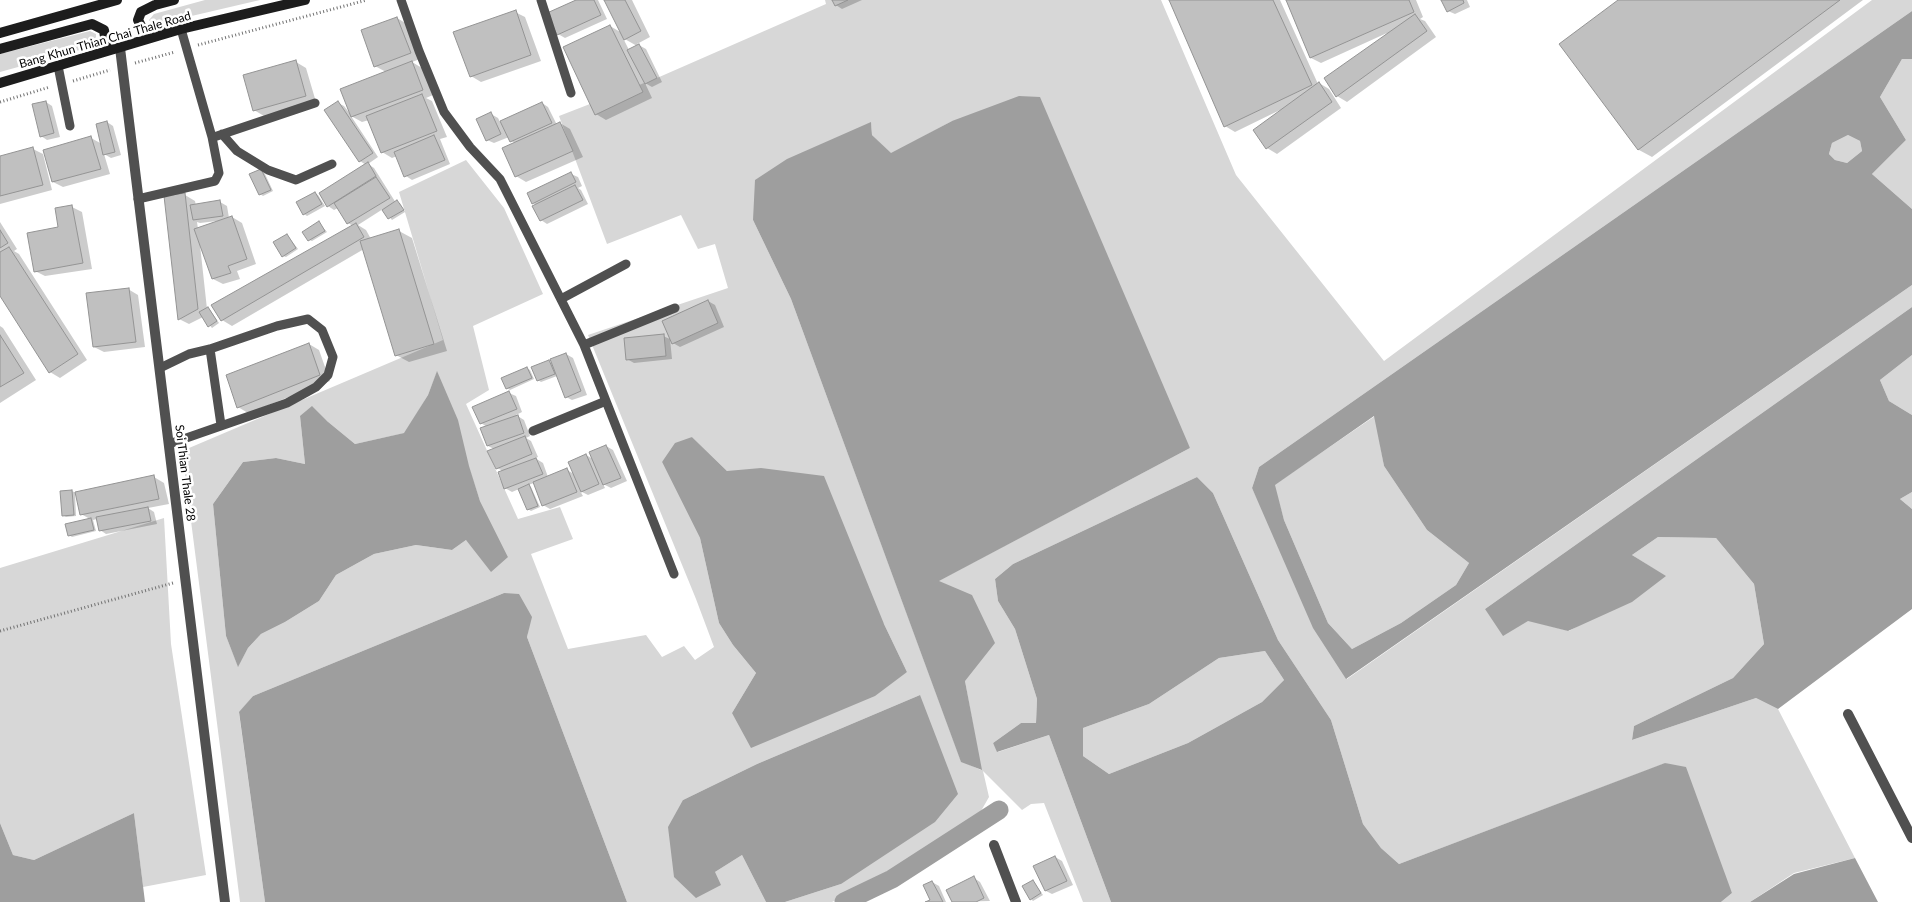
<!DOCTYPE html>
<style>
body{margin:0}
canvas{display:block;background:#fff}
</style>
<canvas width="1912" height="902"></canvas>
<script>
const ctx = document.querySelector('canvas').getContext('2d');
ctx.lineJoin = 'round';
function fillPath(path, color) {
  ctx.fillStyle = color;
  ctx.fill(path, 'evenodd');
}
function toPath(rows) {
  const path = new Path2D();
  for (const r of rows) {
    path.moveTo(r[0], r[1]);
    for (let i = 2; i < r.length; i += 2) path.lineTo(r[i], r[i + 1]);
  }
  return path;
}
function stroke(path, color, width, dash) {
  ctx.strokeStyle = color;
  ctx.lineWidth = width;
  ctx.lineCap = dash ? 'butt' : 'round';
  ctx.setLineDash(dash || []);
  ctx.stroke(path);
}
function drawText(font, color, halo, rows, align = 'center') {
  ctx.font = font + ' Lato,sans-serif';
  ctx.lineWidth = 5;
  ctx.setLineDash([]);
  ctx.textBaseline = 'middle';
  ctx.strokeStyle = halo;
  ctx.fillStyle = color;
  for (const [text, x, y, turn = 0] of rows) {
    ctx.save();
    ctx.translate(x, y);
    ctx.rotate((+turn || 0) * Math.PI / 180);
    ctx.textAlign = isNaN(turn) ? turn : align;
    if (halo) ctx.strokeText(text, 0, 0);
    ctx.fillText(text, 0, 0);
    ctx.restore();
  }
}
fillPath(toPath([
 [205,0,260,0,153,25,149,20,154,14],
 [825,0,1161,0,1236,175,1384,361,1872,0,1912,0,1912,11,1259,467,1252,488,1347,679,1912,285,1912,307,1485,609,1569,631,1665,576,1632,555,1658,537,1716,538,1754,584,1764,644,1733,678,1634,726,1632,740,1756,698,1778,709,1855,858,1794,873,1750,902,1721,902,1732,893,1666,763,1399,864,1381,848,1363,824,1331,720,1278,640,1213,493,1197,477,1013,564,995,579,998,601,1015,629,1037,699,1036,723,1021,723,993,743,998,752,1049,735,1111,902,1083,902,1044,803,1031,804,1022,810,983,771,989,797,981,811,885,877,832,902,785,902,841,884,920,695,757,764,683,800,715,872,742,855,766,902,627,902,527,637,531,617,504,593,253,696,239,713,265,902,240,902,182,451,443,340,399,192,466,160,504,208,543,294,473,326,489,390,466,404,518,519,560,507,573,539,531,554,568,649,646,635,662,657,684,646,695,660,714,647,696,599,588,335,728,288,715,244,698,249,681,215,607,244,559,116,657,78,826,4],
 [952,121,1190,448,938,581,965,681,981,770,961,761,791,299,753,220,871,123,872,135,891,154],
 [437,372,480,501,508,557,466,540,452,550,416,545,374,554,336,575,319,601,285,622,261,634,248,648,238,666,226,636,213,504,243,462,276,458,305,464,300,416,327,421,355,444,405,433,428,395],
 [692,437,884,624,907,672,732,713,756,673,733,645,719,623,700,538,662,462],
 [90,31,96,34,96,42,87,48,0,72,0,54],
 [1902,59,1912,59,1912,209,1872,174,1906,140,1880,97],
 [1848,135,1860,141,1862,151,1847,163,1835,160,1829,154,1832,143],
 [1912,355,1912,415,1889,401,1880,380],
 [1375,416,1384,466,1427,530,1469,563,1456,585,1401,623,1352,649,1328,623,1284,520,1274,485],
 [1912,492,1912,509,1900,499],
 [164,518,171,644,206,875,143,887,134,813,34,860,13,855,0,823,0,568],
 [1265,651,1284,680,1262,702,1188,743,1109,774,1083,756,1083,728,1149,704,1219,658]
]), '#d7d7d7');
fillPath(toPath([
 [1912,11,1912,59,1902,59,1880,97,1906,140,1872,174,1912,209,1912,285,1346,679,1313,628,1252,488,1259,467],
 [1848,135,1860,141,1862,151,1847,163,1835,160,1829,154,1832,143],
 [1374,416,1384,466,1427,530,1469,563,1456,585,1401,623,1352,649,1328,623,1284,520,1275,485],
 [1019,96,1040,97,1190,448,939,581,972,595,995,643,965,681,982,770,961,762,791,299,753,220,755,180,787,159,871,122,872,135,891,153,952,121],
 [1912,307,1912,355,1880,380,1889,401,1912,415,1912,492,1900,499,1912,509,1912,609,1778,709,1756,698,1632,740,1634,726,1733,678,1764,644,1754,584,1716,538,1658,537,1632,555,1666,576,1632,602,1568,631,1528,621,1503,636,1485,609],
 [437,371,458,420,469,466,480,501,508,557,491,572,466,540,452,550,416,545,374,554,336,575,319,601,285,622,261,634,248,648,238,667,226,636,213,504,243,462,276,458,305,464,300,416,312,406,327,421,355,444,404,433,428,395],
 [692,437,727,471,761,468,824,476,884,624,907,672,875,696,751,748,732,713,756,673,733,645,719,623,700,538,662,462,675,443],
 [1197,477,1213,493,1278,640,1331,720,1363,824,1381,848,1399,864,1665,763,1686,767,1732,893,1721,902,1111,902,1049,735,997,752,993,743,1021,723,1036,723,1037,699,1015,629,998,601,995,579,1013,564],
 [1265,651,1284,680,1262,702,1188,743,1109,774,1083,756,1083,728,1149,704,1219,658],
 [504,593,519,594,532,617,527,637,627,902,265,902,239,712,253,696],
 [920,695,958,794,935,822,841,884,785,902,766,902,742,855,715,872,721,885,696,898,674,877,668,827,683,800,757,764],
 [134,813,145,902,0,902,0,823,13,855,34,860],
 [1855,858,1878,902,1750,902,1794,874]
]), '#9e9e9e');
fillPath(toPath([
 [579,0,598,0,607,19,565,38,558,34,549,14],
 [606,0,632,0,650,37,637,44,646,49,662,82,652,87,645,83,652,98,606,120,596,114,610,26,622,33],
 [623,38,637,46,629,50],
 [833,0,862,0,842,9,836,5],
 [1170,0,1280,0,1318,84,1319,83,1329,89,1341,108,1277,154,1267,148,1280,110,1235,132,1225,126],
 [1287,0,1416,0,1423,17,1420,19,1425,21,1436,37,1347,102,1337,96,1387,33,1321,63,1311,58],
 [1443,0,1467,0,1470,7,1455,14,1448,11],
 [1620,0,1863,0,1652,157,1639,150,1560,44],
 [515,12,525,17,541,61,481,82,471,76],
 [397,18,407,24,420,59,412,62,422,68,433,95,426,98,432,101,447,137,440,139,450,164,412,180,406,176,397,156,392,158,382,152,369,120,362,122,351,116,378,157,368,164,374,168,396,203,400,203,405,212,392,220,383,209,358,225,366,230,371,239,399,231,412,238,447,351,409,362,396,355,364,249,232,326,222,320,353,226,348,223,338,208,334,210,328,206,366,165,360,161,338,103,344,106,351,115,386,72,375,66],
 [296,62,306,68,316,102,264,116,254,110],
 [46,102,52,106,60,137,47,140,41,136],
 [542,103,548,107,557,125,560,123,570,129,583,157,526,182,516,176,515,143,511,141,509,137,494,143,487,140,491,114,498,118,500,122],
 [107,122,113,126,121,155,111,158,104,154,110,174,63,187,53,182,91,138,102,144],
 [33,149,43,154,52,190,0,204,0,157],
 [261,170,264,172,273,191,263,196,260,194],
 [571,174,578,177,582,186,578,188,581,190,588,204,547,224,541,220,537,205,533,203],
 [315,193,318,195,325,206,307,216,304,214,298,203],
 [185,195,195,201,196,206,220,202,227,206,229,218,232,217,242,223,256,264,237,271,240,279,223,284,213,279,200,245,207,309,210,310,219,323,212,328,203,317,189,324,179,319],
 [217,221,217,222,198,229,197,222,200,223],
 [72,207,82,212,92,269,45,276,35,271],
 [0,222,17,249,14,251,19,254,87,360,60,378,50,372,0,293],
 [319,223,327,232,312,241,309,240],
 [287,235,298,249,286,257,283,256],
 [128,289,138,295,145,347,104,352,94,347],
 [708,301,715,305,724,327,680,347,673,343],
 [0,326,3,328,36,380,0,403],
 [663,336,670,339,672,359,634,363,627,359],
 [309,344,319,350,330,381,248,413,238,407],
 [566,354,573,358,587,395,572,400,566,397,557,376,541,382,538,380,548,361,553,364],
 [527,368,530,370,534,379,510,390,507,388],
 [509,393,516,396,522,412,516,415,524,420,530,436,526,438,531,441,538,457,535,458,543,463,548,477,567,470,574,474,586,455,593,459,606,446,613,450,627,481,611,488,603,484,605,488,588,495,580,491,583,496,550,509,543,505,534,483,528,485,531,487,540,507,531,511,528,509,519,489,512,492,505,488,503,471,497,468,494,449,488,446,487,427,481,423],
 [154,477,164,483,169,504,148,508,154,512,157,524,106,534,100,530,97,519,93,520,96,531,72,537,69,535,90,519,81,514,76,494,75,494,76,516,66,517,63,515,72,491,76,493],
 [1055,857,1062,861,1073,885,1052,894,1046,891],
 [974,878,980,882,990,901,954,902],
 [1033,881,1043,895,1033,901,1031,899],
 [932,882,939,886,946,902,928,902,932,900]
]), '#0003');
stroke(toPath([
 [844,902,892,879,999,810]
]), '#9e9e9e', 19);
const building = toPath([
 [576,0,594,0,601,15,557,35,547,13,576,0],
 [604,0,625,0,641,31,624,40,604,0],
 [832,0,848,0,835,6,832,0],
 [1169,0,1273,0,1312,85,1224,127,1169,0],
 [1286,0,1409,0,1414,12,1310,58,1286,0],
 [1441,0,1463,0,1464,3,1447,12,1441,0],
 [1618,0,1840,0,1638,150,1559,44,1618,0],
 [516,10,531,55,470,77,453,32,516,10],
 [1415,14,1427,31,1336,97,1324,78,1415,14],
 [397,17,411,53,374,67,361,30,397,17],
 [610,25,643,92,595,115,563,47,610,25],
 [639,44,657,78,645,84,627,50,639,44],
 [296,60,306,96,253,111,243,75,296,60],
 [412,61,423,90,351,117,340,89,412,61],
 [1319,82,1332,102,1266,149,1253,130,1319,82],
 [422,94,437,131,381,153,366,116,422,94],
 [46,101,54,133,40,137,32,104,46,101],
 [338,101,373,153,359,162,324,110,338,101],
 [542,102,552,123,510,142,500,121,542,102],
 [491,112,501,134,486,141,476,119,491,112],
 [107,121,115,152,103,155,96,124,107,121],
 [560,122,573,151,515,177,502,148,560,122],
 [434,135,445,160,404,177,394,152,434,135],
 [91,136,101,169,52,182,43,150,91,136],
 [33,147,43,185,0,196,0,156,33,147],
 [368,162,376,176,327,207,319,193,368,162],
 [261,169,271,190,259,195,249,174,261,169],
 [571,172,576,182,532,204,527,193,571,172],
 [376,177,390,198,347,224,334,203,376,177],
 [575,185,583,200,540,221,532,206,575,185],
 [315,192,322,204,303,215,296,202,315,192],
 [185,193,198,309,178,320,164,196,185,193],
 [220,200,223,216,193,220,190,205,220,200],
 [397,200,404,210,388,219,382,210,397,200],
 [72,205,83,263,34,272,27,233,58,227,55,208,72,205],
 [232,216,247,259,228,266,231,273,212,279,194,229,232,216],
 [319,221,325,231,308,241,302,232,319,221],
 [356,223,364,237,221,321,211,305,356,223],
 [399,229,434,344,395,356,360,241,399,229],
 [0,230,8,243,0,248,0,230],
 [287,234,296,248,282,257,273,242,287,234],
 [9,247,78,354,49,373,0,296,0,252,9,247],
 [129,288,136,342,93,347,86,293,129,288],
 [708,300,718,323,672,344,662,321,708,300],
 [208,307,217,321,208,327,199,312,208,307],
 [664,334,666,356,626,360,624,338,664,334],
 [0,335,24,373,0,387,0,335],
 [309,343,320,375,237,408,226,375,309,343],
 [566,353,581,391,565,398,550,359,566,353],
 [549,360,555,374,537,381,531,367,549,360],
 [527,367,532,378,506,389,501,378,527,367],
 [509,391,517,409,480,424,472,407,509,391],
 [518,415,524,433,487,446,480,428,518,415],
 [525,436,532,454,496,469,487,451,525,436],
 [606,445,621,478,603,485,589,452,606,445],
 [586,454,599,484,581,492,568,462,586,454],
 [536,458,543,474,504,489,498,472,536,458],
 [567,468,577,492,542,506,533,482,567,468],
 [154,475,159,499,80,515,75,492,154,475],
 [529,484,538,506,527,510,518,489,529,484],
 [72,490,74,515,62,516,60,491,72,490],
 [148,507,151,521,99,531,96,517,148,507],
 [91,518,94,530,68,536,65,524,91,518],
 [1055,856,1067,881,1045,891,1033,866,1055,856],
 [974,876,984,898,976,902,952,902,946,890,974,876],
 [1033,880,1041,893,1030,900,1022,886,1033,880],
 [932,881,939,894,943,902,925,902,930,900,923,885,932,881]
]);
fillPath(building, '#c0c0c0');
stroke(building, '#949494', 1);
stroke(toPath([
 [198,45,367,0],
 [135,63,175,52],
 [73,81,110,70],
 [0,102,50,87],
 [0,631,173,583]
]), '#727272', 3, [1, 2.5]);
stroke(toPath([
 [401,0,419,51,444,112,470,147,500,179,584,345,675,308],
 [541,0,571,93],
 [58,66,70,126],
 [222,134,237,151,268,170,296,180,332,164],
 [217,136,315,103],
 [138,199,215,181,219,173,212,137,181,29],
 [561,299,626,264],
 [584,345,674,574],
 [210,349,221,425],
 [160,368,189,354,210,349,277,326,308,319,322,330,333,357,328,375,316,387,287,403,169,444],
 [533,431,606,401]
]), '#505050', 9);
stroke(toPath([
 [120,48,225,902],
 [1848,714,1912,838],
 [994,845,1016,902]
]), '#505050', 10);
stroke(toPath([
 [163,32,150,32,142,28,138,20,141,12,155,5,174,0],
 [0,33,117,0],
 [0,49,92,24,104,30,106,44,96,54],
 [0,83,181,29,305,0]
]), '#1d1d1d', 10);
drawText('12px', '#000', '#fff', [
 ["Bang Khun Thian Chai Thale Road",105,40,-16],
 ["Soi Thian Thale 28",185,473,83]
]);
</script>
